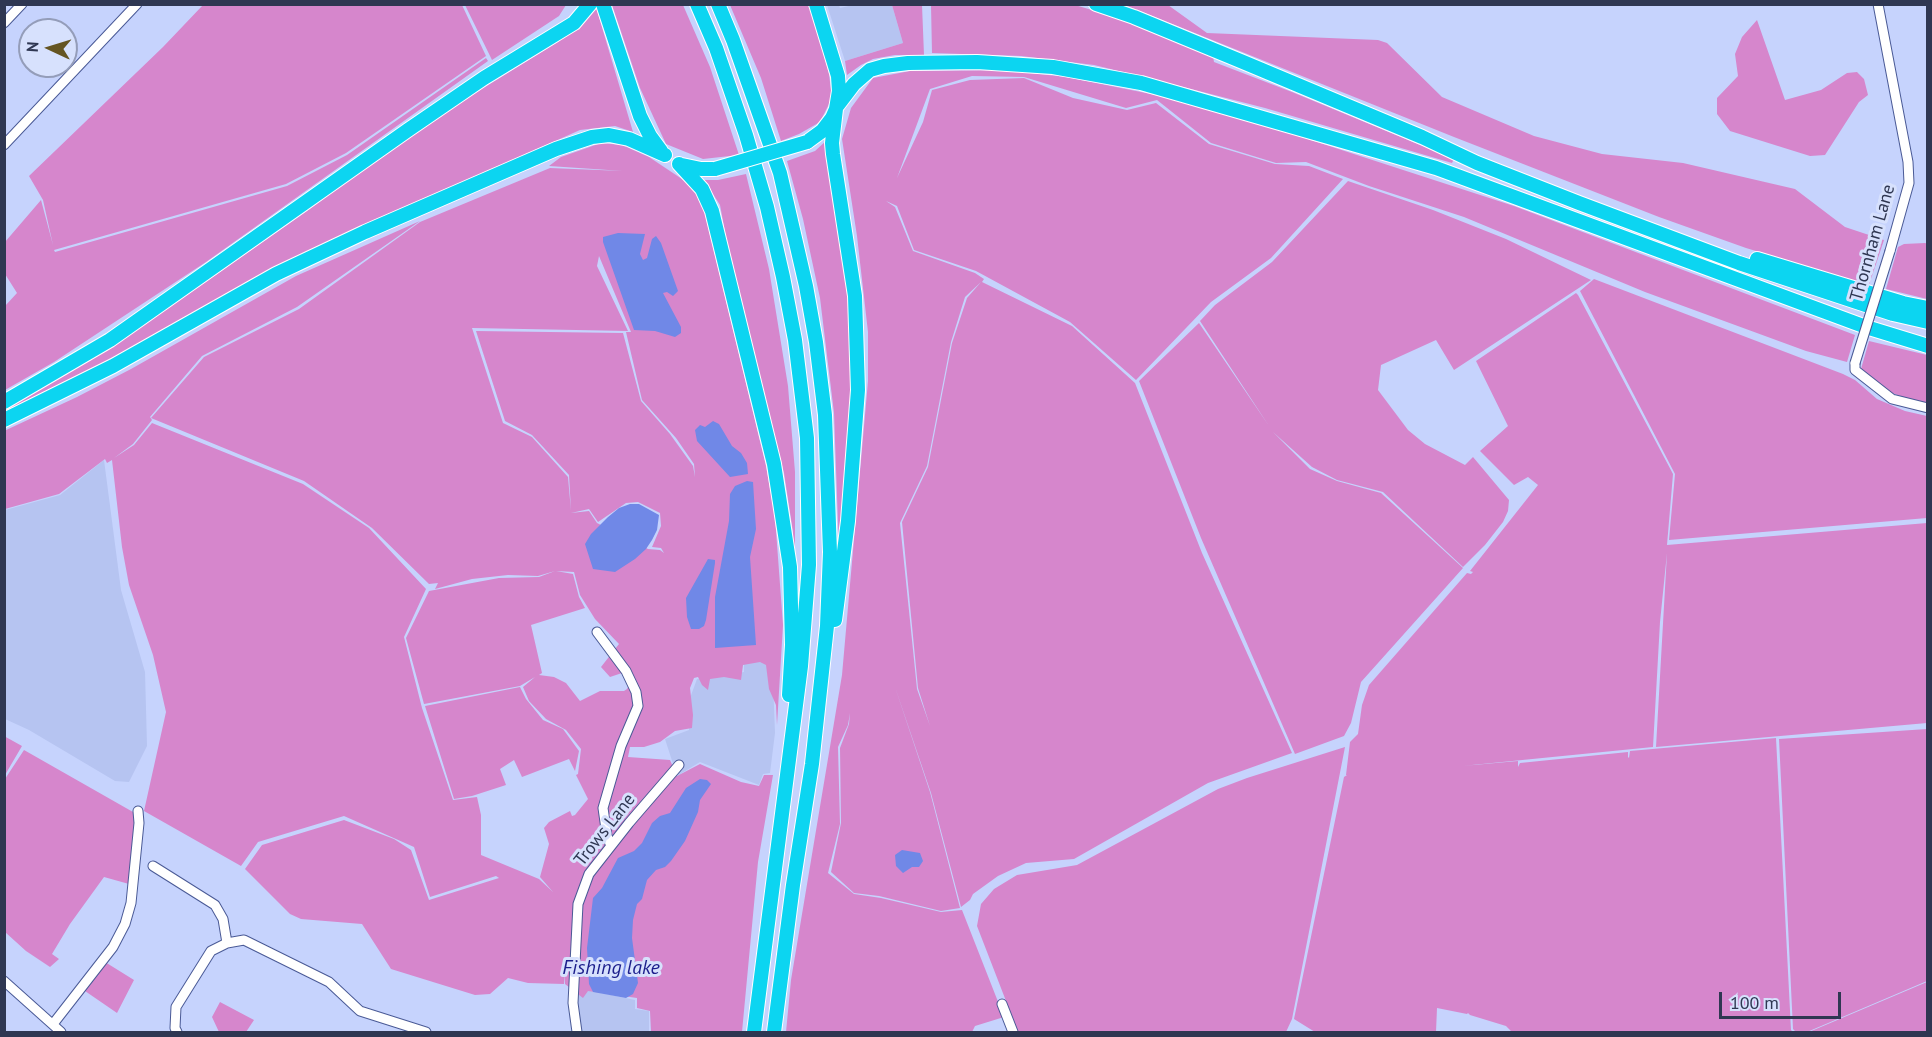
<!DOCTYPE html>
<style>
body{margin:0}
#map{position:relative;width:1932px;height:1037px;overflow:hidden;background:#c6d3fd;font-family:"PT Sans",sans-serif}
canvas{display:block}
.frame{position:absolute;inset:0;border:6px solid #2f3752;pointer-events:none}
.north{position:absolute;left:18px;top:18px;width:60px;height:60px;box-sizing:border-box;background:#d7e1fd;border:2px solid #949db9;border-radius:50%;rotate:274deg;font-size:16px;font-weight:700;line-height:24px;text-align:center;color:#2f3752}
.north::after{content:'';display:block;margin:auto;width:21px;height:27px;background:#655522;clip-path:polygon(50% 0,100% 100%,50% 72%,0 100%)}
.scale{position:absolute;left:1719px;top:992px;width:122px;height:27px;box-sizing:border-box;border:3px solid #2f3752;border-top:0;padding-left:8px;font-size:18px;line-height:21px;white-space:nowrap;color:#2f3752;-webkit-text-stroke:4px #d7e1fd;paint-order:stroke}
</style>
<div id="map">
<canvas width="1932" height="1037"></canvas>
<div class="frame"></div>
<div class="north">N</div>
<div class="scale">100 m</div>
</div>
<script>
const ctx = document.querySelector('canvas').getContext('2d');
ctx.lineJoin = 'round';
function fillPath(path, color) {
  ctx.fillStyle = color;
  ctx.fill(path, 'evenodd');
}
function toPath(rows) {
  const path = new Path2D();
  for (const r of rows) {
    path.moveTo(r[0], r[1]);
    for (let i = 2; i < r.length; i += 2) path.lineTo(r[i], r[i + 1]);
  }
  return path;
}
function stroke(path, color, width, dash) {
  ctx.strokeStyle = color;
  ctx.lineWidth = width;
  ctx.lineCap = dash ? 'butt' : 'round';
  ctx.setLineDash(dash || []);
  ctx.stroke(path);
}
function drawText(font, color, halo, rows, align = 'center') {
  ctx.font = font + ' "PT Sans",sans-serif';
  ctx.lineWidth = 6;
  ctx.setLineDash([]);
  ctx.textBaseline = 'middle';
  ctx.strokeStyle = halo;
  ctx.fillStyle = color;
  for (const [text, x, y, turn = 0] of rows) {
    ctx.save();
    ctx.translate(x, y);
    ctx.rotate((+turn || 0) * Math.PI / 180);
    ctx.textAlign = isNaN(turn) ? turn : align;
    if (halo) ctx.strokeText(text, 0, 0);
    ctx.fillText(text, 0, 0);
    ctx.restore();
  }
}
fillPath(toPath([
 [827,5,839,5,840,8,853,5,892,5,903,43,845,61],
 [104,460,121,590,145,672,147,746,129,782,115,781,29,730,5,719,5,510,60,495],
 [772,655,775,733,770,773,763,774,759,785,700,762,677,776,665,739,689,730,690,698,697,679,744,672,744,659],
 [577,988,635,1000,635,1009,649,1011,649,1032,579,1032]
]), '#b6c4f1');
fillPath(toPath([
 [203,5,462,5,486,56,346,153,286,184,54,250,55,252,287,186,347,155,486,58,488,61,206,262,54,362,5,390,5,306,17,293,5,274,5,242,41,200,53,245,43,200,29,176,163,47],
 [465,5,566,5,559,16,492,60],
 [612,5,683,5,710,67,739,155,703,159,666,144,640,88],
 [730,5,810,5,829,74,832,98,820,122,799,134,781,141,761,78],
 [892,5,922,5,924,55,895,55,873,59,861,65,847,75,845,61,903,43],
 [931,5,1075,5,1112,16,1205,52,1213,56,1214,62,1292,92,1454,159,1452,163,1265,108,1156,80,1094,65,1021,56,932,53],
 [1125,5,1168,5,1207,33,1378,40,1387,43,1442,97,1534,136,1602,154,1683,163,1795,189,1845,227,1884,240,1869,285,1746,248,1659,217,1454,137],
 [596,7,633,132,615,126,580,130,364,226,245,283,106,363,5,413,5,407,75,369,167,309,307,211,425,124,558,42],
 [1757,20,1785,100,1821,90,1847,73,1857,72,1864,79,1868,95,1859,102,1825,155,1810,156,1730,131,1717,114,1717,98,1738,76,1735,54,1742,37],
 [1004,70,1066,77,1151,94,1237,116,1514,206,1855,335,1847,362,1806,351,1645,292,1464,217,1369,186,1306,162,1276,163,1211,143,1157,100,1126,108,1024,77,972,76,930,89,897,178,923,122,932,90,970,80,1024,78,1073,98,1127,110,1156,103,1209,144,1275,164,1309,166,1343,179,1271,258,1211,302,1136,380,1070,322,976,271,914,250,897,206,886,201,895,207,913,251,975,273,984,279,982,282,1072,326,1135,383,1202,553,1292,753,1208,783,1074,859,1026,863,998,876,973,894,970,900,961,907,931,793,895,687,930,792,960,908,941,911,879,896,854,893,831,872,841,823,840,748,849,724,850,713,848,725,838,747,840,824,828,873,854,894,881,898,941,912,962,910,1004,1017,975,1026,972,1032,786,1032,791,980,842,675,868,381,868,332,857,236,842,139,851,108,873,78,910,71],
 [981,282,967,298,952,343,928,467,902,522,918,688,930,726,917,689,900,523,927,466,951,342,965,297],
 [828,139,850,286,853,379,839,552,834,413,820,298,803,219,787,161,815,151],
 [601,143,622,145,649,157,685,181,701,198,766,466,775,517,783,625,777,725,776,705,769,689,766,665,760,662,743,665,741,680,724,677,710,679,708,690,702,685,698,677,694,678,690,688,693,715,692,728,675,731,660,742,644,747,630,747,628,757,670,760,677,776,700,764,741,782,759,786,764,775,773,775,758,862,742,1032,651,1032,650,1011,637,1008,637,998,588,991,583,998,565,984,564,974,564,984,528,983,508,978,490,994,475,995,391,969,362,924,301,919,290,914,245,869,262,845,344,820,394,839,411,850,429,900,499,878,496,876,430,897,414,847,344,816,258,842,241,866,144,811,166,712,153,655,129,585,122,547,112,460,107,463,105,459,59,494,5,509,4,431,77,397,131,369,296,276,420,221,297,307,202,356,150,417,152,420,133,444,114,458,134,445,152,423,303,484,369,528,426,589,404,637,422,708,453,800,477,797,481,815,481,855,539,879,553,892,540,877,549,844,544,828,549,822,570,811,572,816,575,815,588,799,576,775,578,774,581,749,566,730,546,719,529,701,523,687,535,677,520,686,424,704,406,638,429,591,499,578,539,577,555,571,538,576,508,575,472,579,435,589,438,583,429,584,372,528,304,481,151,418,204,357,299,309,420,222,550,168,623,171,549,166,561,157],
 [599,256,631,332,626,332,642,400,676,438,694,464,695,477,693,466,670,434,641,401,623,333,476,331,505,421,532,435,569,475,571,511,568,477,532,437,503,423,472,328,628,331,597,266],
 [638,502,660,513,661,526,652,547,661,548,664,553,660,550,648,549,597,523,589,511,571,513,589,509,598,522,626,503],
 [556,571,574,572,580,595,595,619,619,644,601,667,610,677,628,671,632,679,627,689,624,691,600,691,580,701,566,683,554,677,539,675,542,673,531,625,585,608,579,597,573,574],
 [746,174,769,269,788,386,795,472,795,594,793,532,784,473,729,253,720,205,704,180,718,180],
 [1348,181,1433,210,1506,239,1591,280,1454,370,1436,340,1381,365,1378,390,1408,430,1425,444,1465,465,1473,457,1509,500,1508,511,1503,522,1485,545,1463,567,1383,492,1337,480,1312,467,1273,432,1310,469,1337,481,1381,493,1463,568,1361,682,1351,723,1344,736,1295,754,1201,538,1139,381,1199,323,1269,426,1200,321,1215,305,1272,262],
 [1925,243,1928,244,1927,299,1886,289,1898,247,1904,244],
 [1594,279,1843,374,1855,380,1877,399,1905,411,1927,416,1927,518,1669,540,1675,474,1580,291],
 [1576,293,1578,295,1673,474,1667,545,1927,523,1927,723,1656,747,1667,553,1660,622,1653,747,1462,766,1518,761,1518,767,1520,763,1628,752,1628,757,1629,758,1630,751,1776,738,1791,1030,1793,1032,1512,1032,1506,1026,1470,1015,1468,1013,1467,1014,1437,1008,1436,1032,1315,1032,1294,1019,1344,777,1347,775,1346,775,1350,742,1358,734,1362,705,1369,685,1467,573,1471,574,1473,572,1470,571,1538,485,1528,477,1514,485,1480,451,1508,426,1476,361],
 [1869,341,1927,355,1927,405,1889,392,1869,379,1861,369],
 [520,687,526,699,543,720,563,729,579,751,575,771,569,759,522,777,514,760,500,769,506,785,472,796,454,799,425,706],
 [1927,729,1927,981,1807,1032,1796,1032,1793,1029,1779,739],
 [4,736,22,746,5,775,4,775],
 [1345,747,1292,1019,1286,1032,1018,1032,977,926,981,904,994,889,1017,875,1077,865,1218,789,1247,778],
 [24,750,133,812,135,828,129,884,104,877,70,924,52,954,59,959,50,967,26,951,5,932,5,779],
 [105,962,134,980,117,1013,85,991,86,987],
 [1927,982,1927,1032,1809,1032],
 [220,1002,254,1020,246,1032,219,1032,212,1017]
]), '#d686cc');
fillPath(toPath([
 [618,233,645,234,640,254,643,260,647,258,652,239,656,236,661,243,678,291,673,296,667,292,663,293,681,327,681,333,675,337,655,331,634,330,603,242,603,237],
 [713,421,719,424,732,446,741,453,747,463,748,474,730,477,697,441,695,430,700,425,705,427],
 [747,481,753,482,756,529,750,557,756,645,715,648,715,597,729,521,730,494,735,486],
 [630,504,639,504,659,515,657,530,652,540,646,549,635,559,615,572,593,569,585,544,591,534,608,517,619,508],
 [708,559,715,560,715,563,706,620,704,626,699,629,691,629,687,617,686,598],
 [700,779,707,780,711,784,700,800,698,812,685,841,671,861,665,867,656,870,647,880,642,899,637,904,633,920,632,938,638,983,633,994,626,998,593,992,589,984,587,948,593,898,602,888,618,858,634,851,642,843,652,823,660,816,670,813,686,788],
 [902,850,920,853,923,861,919,867,912,867,903,873,896,866,895,855]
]), '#7088e7');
const minor = toPath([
 [1878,4,1908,162,1909,183,1890,251],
 [4,23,22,4],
 [4,145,137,4],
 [1855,363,1855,370,1892,399,1928,408],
 [597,632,626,671,636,692,638,706,621,746,603,808,607,836,611,846],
 [153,866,215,905,223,919,227,943],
 [4,981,61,1032],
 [1002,1004,1013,1032],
 [53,1024,113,947,125,924,131,903,139,823,138,811],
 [177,1032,175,1028,176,1007,211,951,227,943,244,940,329,982,360,1011,426,1032],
 [577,1032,573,1003,578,904,589,874,629,823,679,765]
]);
const highway = toPath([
 [603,4,640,116,650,136,661,151],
 [697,4,716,48,746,135,767,207,783,277,795,340,807,438,809,565,801,666,754,1032],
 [718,4,733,40,780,173,806,286,816,342,825,415,830,552,827,626,812,764,793,885,774,1032],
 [1096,4,1134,17,1243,62,1422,137,1477,163,1579,203,1739,263,1893,314,1928,322],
 [838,105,854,84,870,70,884,66,908,63,977,62,1053,67,1141,83,1436,168,1866,327,1928,346],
 [807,142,822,131,832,118,836,109,839,91,838,76,816,4],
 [679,164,702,189,712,211,774,464,790,567,792,645,789,695],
 [682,165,701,169,715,169],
 [1757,259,1903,303,1928,308],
 [4,402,110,340,408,130,484,78,574,23,590,4],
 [4,420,113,366,276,274,365,232,556,149,592,137,609,135,629,139,665,155],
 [835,620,848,521,858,390,855,296,833,154,832,143,836,109]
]);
stroke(minor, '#4a5a96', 11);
stroke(highway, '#fff', 16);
stroke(minor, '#fff', 9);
stroke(highway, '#0cd5f1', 14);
const minorBridge = toPath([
 [1855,363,1890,251]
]);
const highwayBridge = toPath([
 [715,169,807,142]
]);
stroke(minorBridge, '#4a5a96', 11, []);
stroke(highwayBridge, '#fff', 16, []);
stroke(minorBridge, '#fff', 9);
stroke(highwayBridge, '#0cd5f1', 14);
drawText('18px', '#2f3752', '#d7e1fd', [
 ["Thornham Lane",1873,243,-74],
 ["Trows Lane",605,830,-52]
]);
drawText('italic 20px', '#1c1e8c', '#d7e1fd', [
 ["Fishing lake",611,968]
]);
</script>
